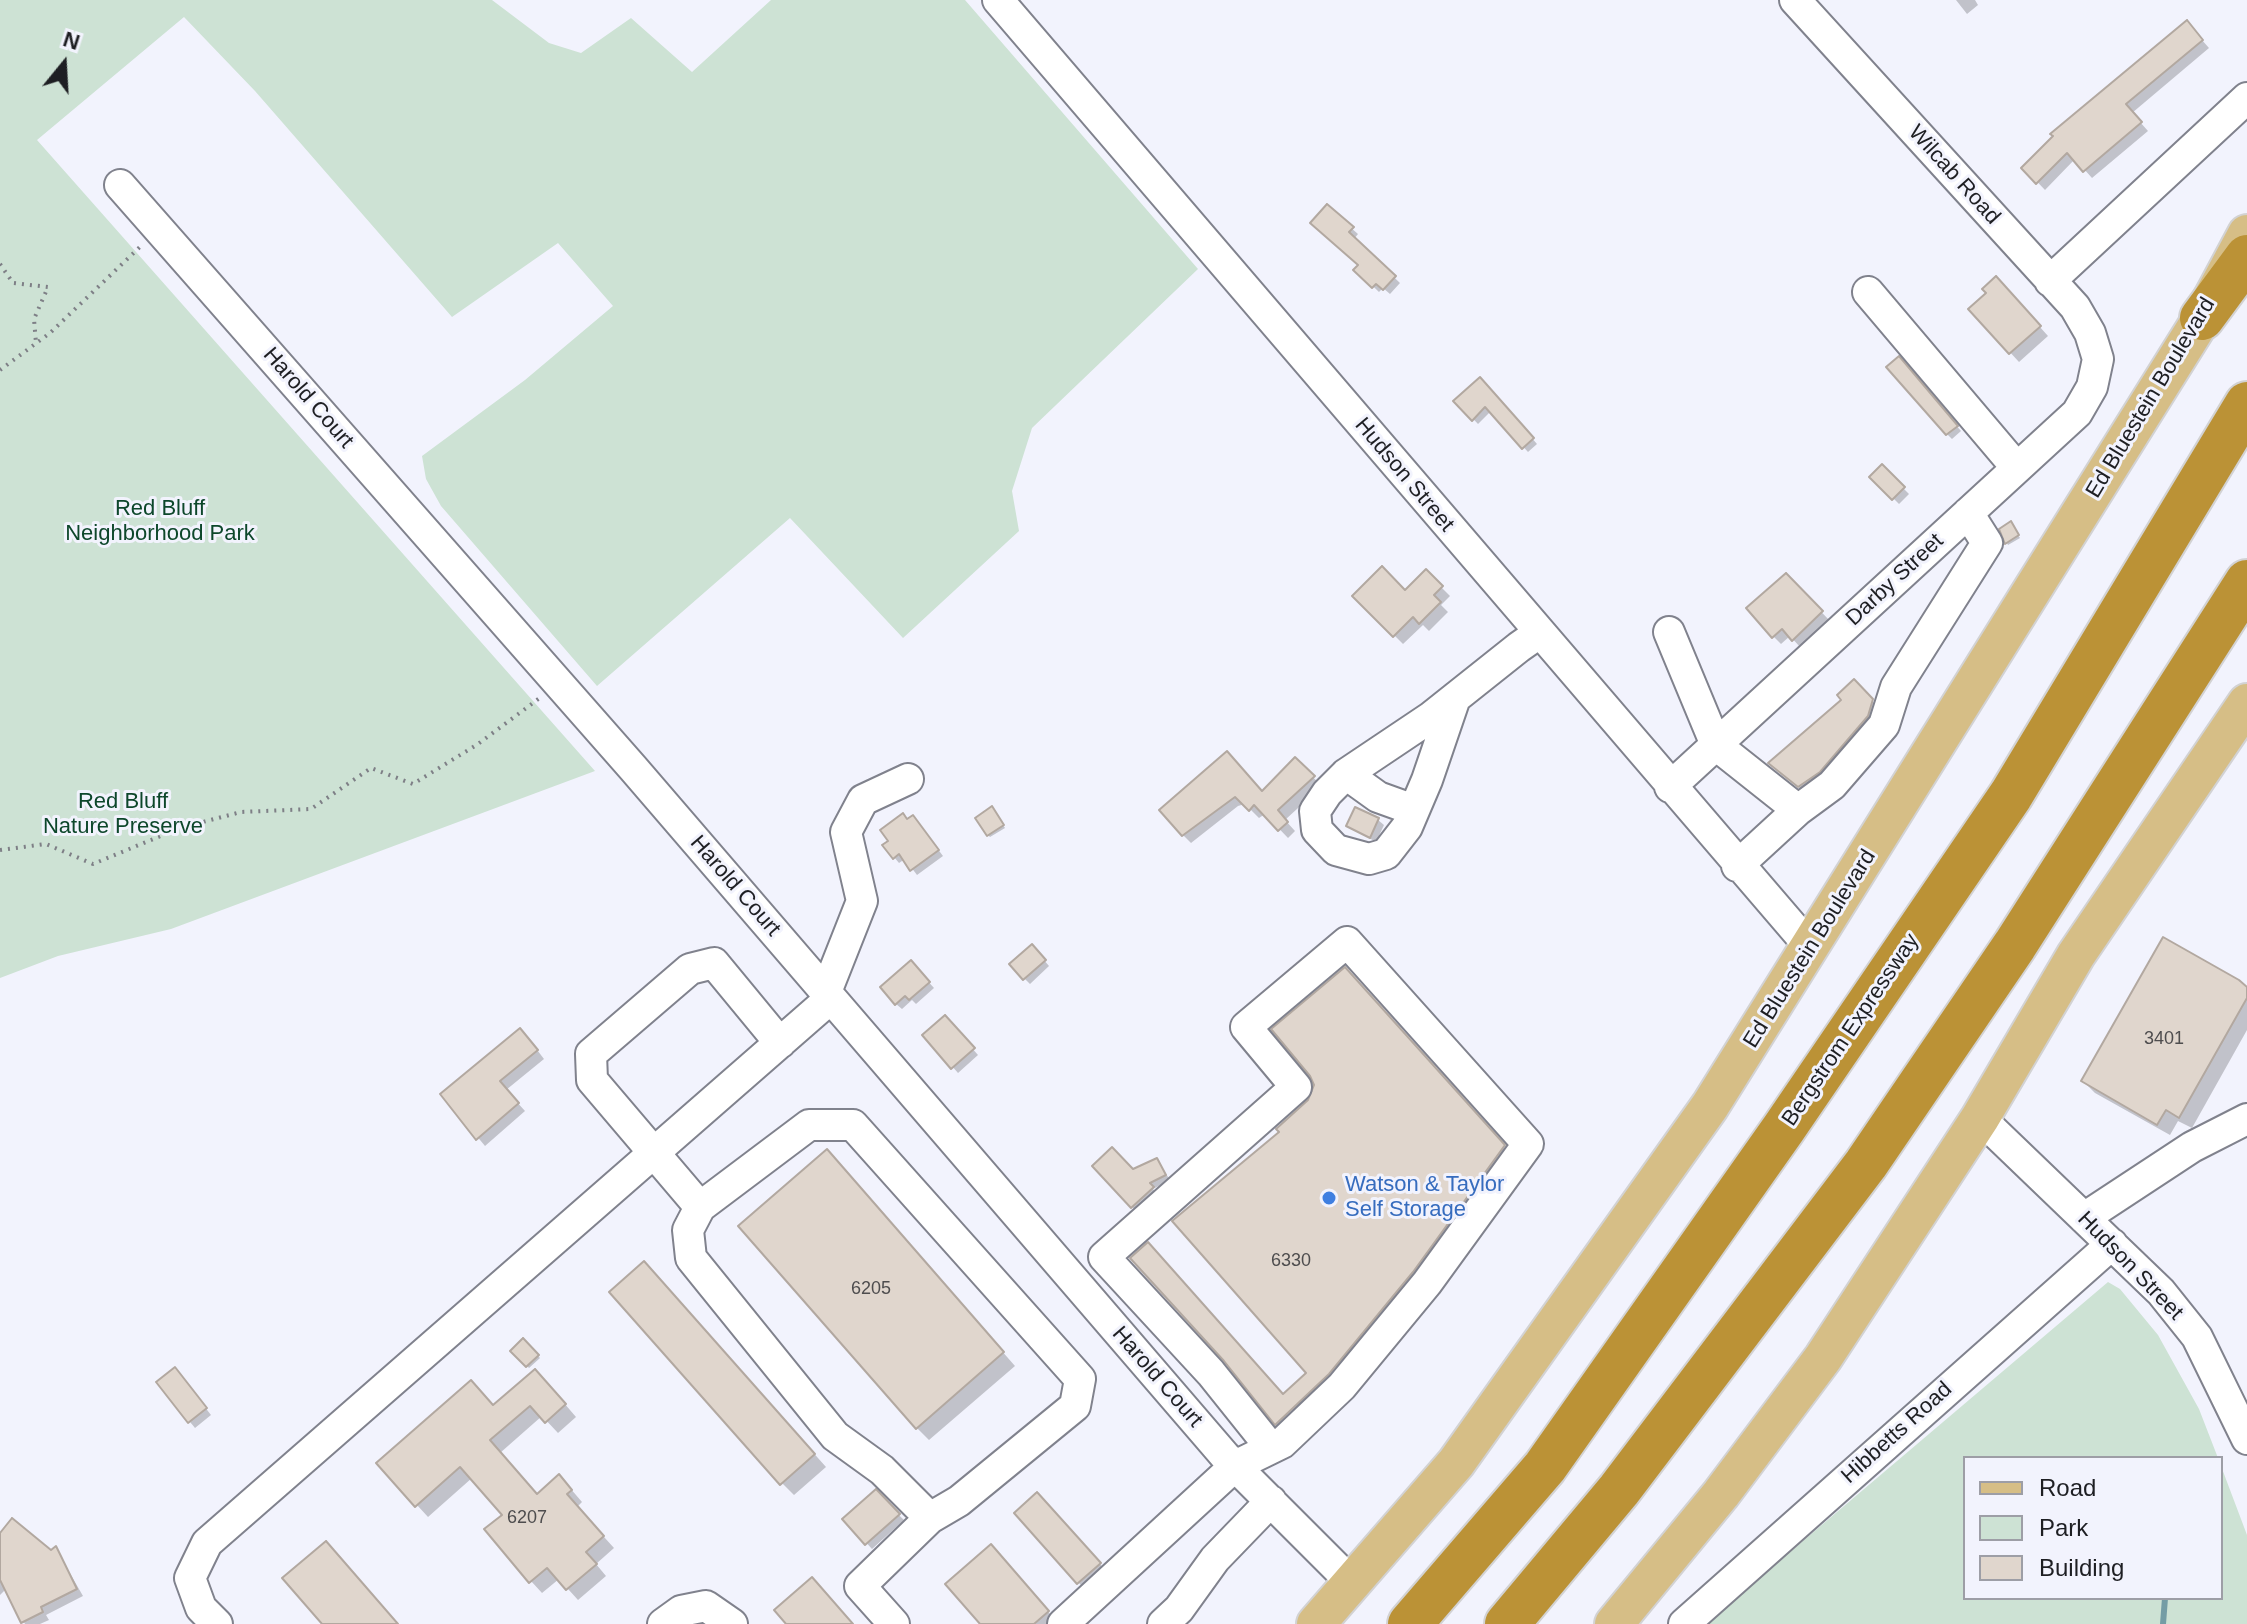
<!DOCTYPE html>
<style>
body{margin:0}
#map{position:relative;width:2247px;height:1624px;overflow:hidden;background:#f2f3fd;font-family:Helvetica,sans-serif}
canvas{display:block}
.legend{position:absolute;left:1963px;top:1456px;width:260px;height:144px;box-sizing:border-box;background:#f2f3fd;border:2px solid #9d9ea6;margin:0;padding:10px 14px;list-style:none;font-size:24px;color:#1e1f23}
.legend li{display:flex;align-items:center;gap:16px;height:40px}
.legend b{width:40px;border:2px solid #9d9ea6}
.north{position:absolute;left:24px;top:24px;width:80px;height:80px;-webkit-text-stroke:6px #f2f3fd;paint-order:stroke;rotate:18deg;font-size:22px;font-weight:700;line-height:32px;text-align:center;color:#1e1f23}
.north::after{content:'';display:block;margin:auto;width:28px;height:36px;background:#1e1f23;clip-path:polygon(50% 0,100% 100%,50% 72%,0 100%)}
</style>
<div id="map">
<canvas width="2247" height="1624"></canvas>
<ul class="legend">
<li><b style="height:10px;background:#d6be86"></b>Road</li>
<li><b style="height:22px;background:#cde2d4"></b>Park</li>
<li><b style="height:22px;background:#e0d6cd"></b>Building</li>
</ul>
<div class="north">N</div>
</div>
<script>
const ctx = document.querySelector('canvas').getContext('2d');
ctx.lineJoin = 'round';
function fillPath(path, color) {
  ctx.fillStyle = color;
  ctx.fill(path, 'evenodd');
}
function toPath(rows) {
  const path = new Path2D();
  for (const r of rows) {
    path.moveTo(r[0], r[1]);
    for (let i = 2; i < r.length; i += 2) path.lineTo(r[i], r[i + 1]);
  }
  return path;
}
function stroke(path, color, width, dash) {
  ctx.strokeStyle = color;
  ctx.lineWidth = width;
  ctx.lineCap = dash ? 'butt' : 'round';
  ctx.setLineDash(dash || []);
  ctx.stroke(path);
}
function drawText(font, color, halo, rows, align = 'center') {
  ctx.font = font + ' Helvetica,sans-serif';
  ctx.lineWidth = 6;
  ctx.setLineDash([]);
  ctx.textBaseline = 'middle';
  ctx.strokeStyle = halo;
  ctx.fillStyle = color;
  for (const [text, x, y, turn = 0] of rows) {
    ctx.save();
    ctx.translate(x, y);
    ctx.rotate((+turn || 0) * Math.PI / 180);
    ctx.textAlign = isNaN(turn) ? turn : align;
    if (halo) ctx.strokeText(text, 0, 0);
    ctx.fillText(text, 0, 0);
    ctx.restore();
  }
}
fillPath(toPath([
 [0,0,492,0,549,43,581,53,631,18,692,72,771,0,965,0,1198,269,1032,428,1012,491,1019,531,903,638,790,518,597,686,441,506,426,479,422,456,525,380,613,306,558,243,452,317,255,91,184,17,37,140,595,771,171,929,58,956,0,978],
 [2108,1282,2120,1289,2158,1335,2199,1409,2218,1458,1965,1458,1965,1598,2221,1598,2221,1466,2247,1535,2247,1624,1705,1624]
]), '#cde2d4');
fillPath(toPath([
 [1956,0,1975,0,1978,5,1967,14],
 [2194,31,2209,48,2132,113,2148,131,2092,178,2075,159,2045,190,2024,168],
 [1327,207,1358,234,1354,239,1400,283,1390,294,1383,288,1379,292,1356,270,1360,266],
 [2005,288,2048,336,2019,362,1971,310],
 [1903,364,1961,431,1952,439,1947,434],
 [1485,384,1537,444,1528,452,1491,411,1478,424,1456,401],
 [1882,467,1909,494,1899,504,1872,477],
 [2012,526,2020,538,2008,545,2007,543],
 [1426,572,1450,596,1441,605,1448,612,1429,631,1423,625,1403,644,1355,596,1405,593],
 [1786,575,1829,620,1800,647,1790,636,1781,644,1773,636],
 [1854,682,1881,710,1808,795,1779,771,1843,700],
 [1227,754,1262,793,1295,760,1322,786,1285,820,1295,831,1288,838,1265,814,1259,818,1245,804,1238,806,1191,843,1183,835],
 [994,811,1005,828,990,837,988,835],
 [1378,820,1384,825,1376,842,1348,826],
 [908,821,918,823,943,856,917,875,905,859,899,863,894,857],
 [1038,953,1049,966,1030,984,1024,978],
 [916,968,934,988,916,1004,912,1000,902,1009,896,1004],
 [1353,978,1510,1154,1288,1434,1278,1425,1298,1406,1283,1396,1309,1374,1282,1132,1310,1101,1316,1084,1312,1075],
 [1335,1365,1337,1368,1315,1389,1315,1384],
 [2247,989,2247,1030,2192,1128,2178,1121,2170,1135,2095,1093,2083,1081],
 [950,1023,978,1055,958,1073,925,1035],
 [528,1038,544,1059,506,1090,525,1111,485,1146,442,1094],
 [1157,1160,1170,1180,1153,1189,1157,1194,1137,1212,1094,1166,1133,1172],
 [838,1164,1015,1366,929,1440,917,1428],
 [656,1276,826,1467,794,1495,782,1483],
 [523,1341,540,1358,529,1368,513,1351],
 [180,1375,211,1415,195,1428,158,1383],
 [546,1382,576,1417,558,1433,542,1416,500,1453,537,1496,570,1488,582,1502,577,1507,614,1548,596,1564,606,1576,578,1600,559,1579,542,1593,531,1581,504,1515,472,1478,428,1517,417,1505,494,1407],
 [875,1492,904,1520,872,1549,845,1519],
 [1046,1504,1108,1573,1087,1592,1017,1513],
 [0,1536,52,1553,56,1549,83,1596,46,1615,49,1620,40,1624,25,1624,6,1589,0,1595],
 [1000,1556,1056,1621,1053,1624,983,1624]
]), '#0003');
stroke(toPath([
 [2163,1624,2165,1598]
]), '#749da5', 6);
const building = toPath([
 [2187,20,2203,40,2126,104,2142,122,2083,172,2067,153,2036,184,2021,168,2053,136,2050,134,2187,20],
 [1327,204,1354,227,1349,232,1396,276,1383,290,1376,284,1372,288,1353,270,1358,265,1310,223,1327,204],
 [1996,276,2041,326,2009,354,1968,309,1986,293,1982,289,1996,276],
 [1899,356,1958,426,1946,435,1886,367,1899,356],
 [1480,377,1534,438,1522,449,1485,407,1472,421,1453,401,1480,377],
 [1882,464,1905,487,1892,500,1869,477,1882,464],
 [2011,521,2019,535,2005,544,1999,529,2011,521],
 [1382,566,1405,590,1426,569,1443,586,1434,595,1441,602,1419,624,1413,617,1393,637,1352,596,1382,566],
 [1786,573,1823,611,1792,641,1782,629,1772,638,1746,608,1786,573],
 [1854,679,1873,699,1868,716,1820,772,1798,787,1768,763,1841,700,1837,695,1854,679],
 [1227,751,1262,791,1295,757,1315,776,1278,810,1288,822,1278,831,1254,805,1249,811,1235,797,1182,836,1159,810,1227,751],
 [992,806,1004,825,987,836,975,818,992,806],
 [1355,807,1379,818,1370,838,1346,826,1355,807],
 [903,813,907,819,913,815,939,850,910,871,899,854,893,859,882,845,888,841,880,830,903,813],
 [2163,937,2239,980,2247,987,2247,998,2179,1118,2166,1110,2157,1125,2081,1081,2163,937],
 [1032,944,1046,960,1023,980,1009,964,1032,944],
 [911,960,930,982,909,1000,905,996,895,1005,880,987,911,960],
 [1345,967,1505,1145,1413,1272,1329,1374,1275,1425,1224,1361,1130,1258,1148,1242,1283,1394,1306,1373,1172,1221,1279,1132,1276,1129,1308,1100,1314,1085,1310,1076,1271,1029,1345,967],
 [945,1015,975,1048,951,1069,922,1035,945,1015],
 [520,1028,538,1050,500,1081,519,1103,476,1140,440,1094,520,1028],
 [1112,1147,1133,1169,1157,1158,1166,1175,1150,1183,1154,1187,1131,1208,1092,1166,1112,1147],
 [827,1149,1004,1352,916,1429,738,1226,827,1149],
 [644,1261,815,1454,780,1485,609,1292,644,1261],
 [523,1338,539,1355,526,1367,510,1351,523,1338],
 [175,1367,207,1408,188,1423,156,1382,175,1367],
 [535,1369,566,1404,545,1423,530,1406,490,1440,537,1494,559,1474,572,1490,567,1494,604,1536,586,1552,597,1564,566,1590,547,1568,529,1583,484,1529,502,1515,460,1467,415,1507,376,1463,471,1380,493,1405,535,1369],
 [876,1489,900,1514,865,1545,842,1519,876,1489],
 [1037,1492,1101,1563,1077,1584,1014,1513,1037,1492],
 [12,1518,51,1550,56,1546,77,1589,41,1607,43,1612,21,1623,0,1580,0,1533,12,1518],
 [326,1541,398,1624,322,1624,282,1578,326,1541],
 [991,1544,1049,1611,1034,1624,980,1624,945,1584,991,1544],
 [812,1577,853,1624,786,1624,774,1610,812,1577]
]);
fillPath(building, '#e0d6cd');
stroke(building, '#b2a8a0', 2);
const minor = toPath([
 [998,0,1811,948],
 [120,185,633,768,1225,1456,1352,1583],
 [2050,281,2247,98],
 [1868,292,2017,468],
 [1669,632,1716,745,1798,810,1832,785,1884,725,1896,687,1987,543,1968,513],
 [1455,698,1427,780,1407,827,1386,854,1369,859,1336,850,1317,830,1315,811,1327,793,1346,774,1431,717,1519,647,1539,633],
 [1346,774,1378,797,1414,810],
 [1670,787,2077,413,2092,387,2098,359,2090,333,2075,307,1795,0],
 [1737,866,1798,810],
 [826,992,862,901,846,832,863,800,908,779],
 [1980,1118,2161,1292,2197,1337,2247,1439],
 [700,1207,809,1125,853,1125,1080,1379,1075,1406,959,1501,930,1518,882,1470,835,1436,691,1258,688,1230,700,1207,592,1080,591,1054,690,969,714,963,780,1043],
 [2084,1218,2192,1147,2247,1119],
 [217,1624,201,1608,190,1578,207,1543,831,998],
 [663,1624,681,1611,706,1606,732,1624],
 [894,1624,860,1586,930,1518],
 [1063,1624,1235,1466,1282,1443,1342,1386,1427,1283,1528,1144,1347,942,1246,1027,1296,1087,1104,1257,1211,1373,1271,1448],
 [1163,1624,1179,1609,1215,1559,1271,1501],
 [1684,1624,2112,1244]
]);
const major = toPath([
 [1316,1624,1456,1463,1710,1106,2202,318,2247,234],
 [1614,1624,1721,1494,1823,1358,1980,1118,2076,955,2247,703]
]);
const highway = toPath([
 [2202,318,2247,257],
 [1410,1624,1545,1467,1784,1128,2011,795,2247,404],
 [1507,1624,1619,1490,1866,1164,2015,945,2247,582]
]);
stroke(minor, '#80828d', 34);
stroke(major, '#d2d2d3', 42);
stroke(highway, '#d2d2d3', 48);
stroke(toPath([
 [0,264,13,283,48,287,34,319,36,343],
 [0,370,50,333,143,244],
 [0,850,46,844,93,864,180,828,241,812,311,809,371,768,413,784,478,744,541,697]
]), '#7e7f86', 4, [2, 6]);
stroke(minor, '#fff', 30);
stroke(major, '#d6be86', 38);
stroke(highway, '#bb9236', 44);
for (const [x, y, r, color] of [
 [1329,1198,8,"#3f7fe0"]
]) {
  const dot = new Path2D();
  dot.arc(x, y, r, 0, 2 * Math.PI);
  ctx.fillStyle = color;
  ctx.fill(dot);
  stroke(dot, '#f2f3fd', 3);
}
drawText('18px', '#4e4d4e', null, [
 ["3401",2164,1039],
 ["6330",1291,1261],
 ["6205",871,1289],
 ["6207",527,1518]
]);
drawText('22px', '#1e1f23', '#f2f3fd', [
 ["Wilcab Road",1954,175,48],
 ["Harold Court",308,398,49],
 ["Ed Bluestein Boulevard",2151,398,-59],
 ["Hudson Street",1404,475,50],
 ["Darby Street",1895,580,-43],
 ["Harold Court",735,886,49],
 ["Ed Bluestein Boulevard",1810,949,-58],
 ["Bergstrom Expressway",1851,1030,-56],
 ["Hudson Street",2130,1266,46],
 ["Harold Court",1157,1377,49],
 ["Hibbetts Road",1897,1433,-42]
]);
drawText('22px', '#0d472b', '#f2f3fd', [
 ["Red Bluff",160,509],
 ["Neighborhood Park",160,534],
 ["Red Bluff",123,802],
 ["Nature Preserve",123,827]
]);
drawText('22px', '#366cbe', '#f2f3fd', [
 ["Watson & Taylor",1345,1185],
 ["Self Storage",1345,1210]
], 'left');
</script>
